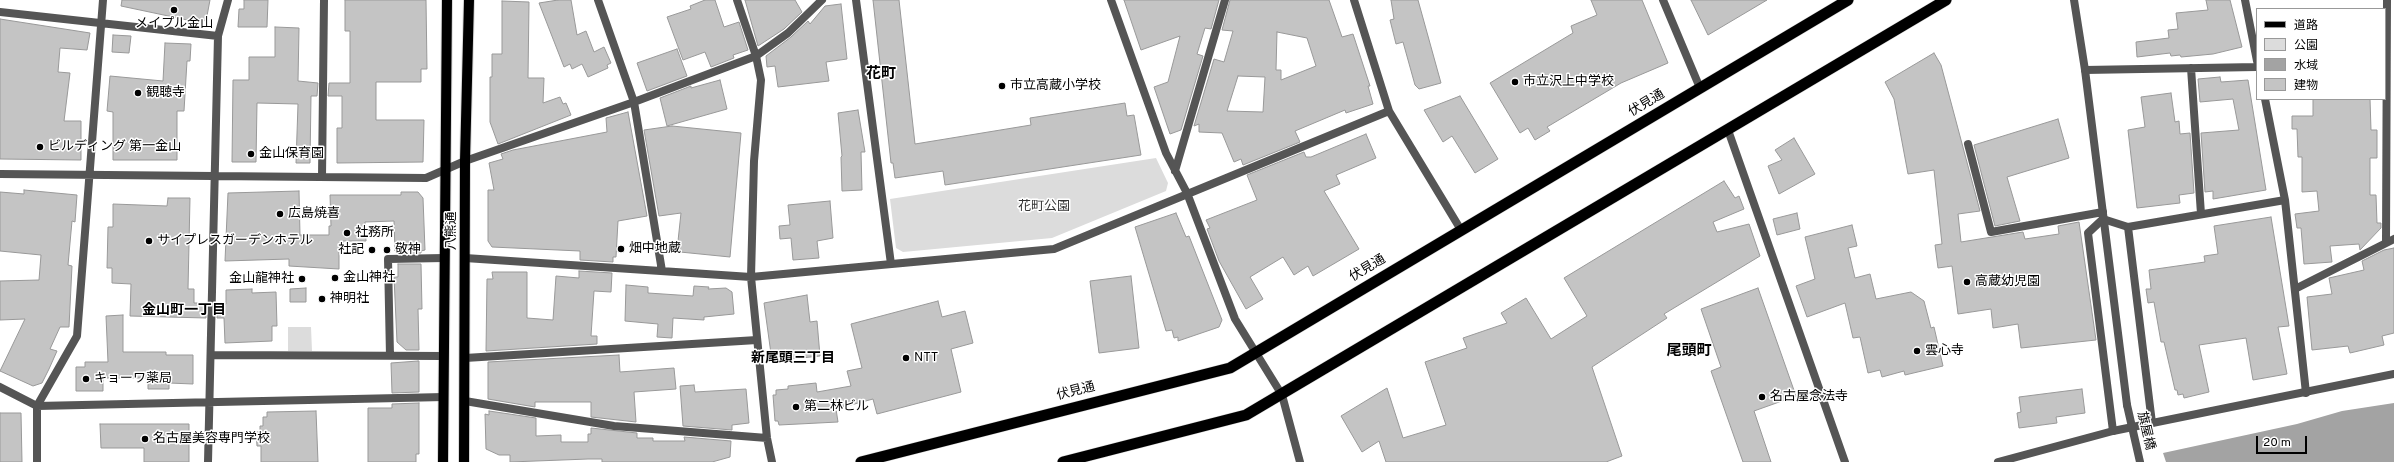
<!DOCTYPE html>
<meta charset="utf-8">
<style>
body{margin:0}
#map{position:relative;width:2394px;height:462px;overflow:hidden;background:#fff;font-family:Overpass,"Noto Sans JP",sans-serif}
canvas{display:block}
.legend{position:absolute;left:2256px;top:8px;width:130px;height:92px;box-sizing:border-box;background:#fff;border:1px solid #999;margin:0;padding:5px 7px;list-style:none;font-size:12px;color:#000}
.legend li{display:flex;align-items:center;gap:8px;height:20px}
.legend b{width:20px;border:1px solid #999}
.scale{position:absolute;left:2256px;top:436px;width:51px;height:18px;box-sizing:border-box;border:2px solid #000;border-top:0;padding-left:5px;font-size:12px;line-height:14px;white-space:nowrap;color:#000;-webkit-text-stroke:3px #fff;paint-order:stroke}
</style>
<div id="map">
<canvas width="2394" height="462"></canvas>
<ul class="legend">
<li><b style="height:5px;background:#000"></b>道路</li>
<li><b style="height:11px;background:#dcdcdc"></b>公園</li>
<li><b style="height:11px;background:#a3a3a3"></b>水域</li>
<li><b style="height:11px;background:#c4c4c4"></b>建物</li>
</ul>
<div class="scale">20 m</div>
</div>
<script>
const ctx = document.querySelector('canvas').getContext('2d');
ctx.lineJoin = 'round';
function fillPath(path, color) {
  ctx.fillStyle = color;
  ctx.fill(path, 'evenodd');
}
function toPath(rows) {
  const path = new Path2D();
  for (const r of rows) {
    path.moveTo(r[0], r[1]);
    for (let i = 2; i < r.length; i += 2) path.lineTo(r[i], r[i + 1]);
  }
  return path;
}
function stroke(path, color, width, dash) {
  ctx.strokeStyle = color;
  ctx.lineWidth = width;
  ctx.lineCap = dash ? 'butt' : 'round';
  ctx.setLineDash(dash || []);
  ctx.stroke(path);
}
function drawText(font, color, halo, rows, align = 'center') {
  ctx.font = font + ' Overpass,"Noto Sans JP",sans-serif';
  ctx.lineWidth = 3;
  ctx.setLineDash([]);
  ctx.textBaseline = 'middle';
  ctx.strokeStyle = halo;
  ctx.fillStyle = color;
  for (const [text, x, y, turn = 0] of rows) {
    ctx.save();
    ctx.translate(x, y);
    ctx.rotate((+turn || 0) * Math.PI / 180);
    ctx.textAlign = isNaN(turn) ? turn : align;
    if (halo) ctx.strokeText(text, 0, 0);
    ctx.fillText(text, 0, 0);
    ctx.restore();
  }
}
fillPath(toPath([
 [1156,158,1168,183,1166,191,1052,238,903,252,896,248,890,199],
 [288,327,311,327,312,351,288,351]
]), '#dcdcdc');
fillPath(toPath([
 [2394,403,2394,462,2166,462,2163,453,2297,424,2342,411]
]), '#a3a3a3');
const building = toPath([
 [122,0,210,0,206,21,192,18,192,21,121,6,122,0],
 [244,0,268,0,267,27,238,27,239,9,244,9,244,0],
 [345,0,426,0,427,69,421,69,421,82,376,82,376,120,424,120,423,162,337,163,337,128,342,128,342,96,328,96,329,83,350,83,350,31,345,31,345,0],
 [558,0,571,0,577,35,586,31,594,52,604,47,611,63,607,65,608,68,588,77,582,64,572,69,570,64,564,67,539,3,558,0],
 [705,0,715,0,724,27,739,22,748,50,733,55,734,58,711,67,705,52,683,60,667,17,691,9,690,6,705,0],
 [745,0,795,0,802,12,784,29,758,46,745,0],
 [873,0,899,0,915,144,1031,125,1030,118,1125,103,1127,116,1134,115,1141,155,945,185,943,171,895,178,893,163,891,163,873,0],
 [1124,0,1219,0,1211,29,1205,28,1197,54,1203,56,1181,130,1170,134,1154,87,1168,82,1180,36,1141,50,1124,0],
 [1230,0,1329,0,1342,37,1353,34,1370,86,1368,86,1373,104,1346,113,1345,110,1295,131,1300,142,1243,165,1241,159,1234,162,1222,133,1199,132,1199,124,1194,126,1214,59,1224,62,1233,31,1222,30,1230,0],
 [1277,32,1307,38,1316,66,1281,80,1281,70,1276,70,1277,32],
 [1238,76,1265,77,1263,112,1227,111,1238,76],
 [1391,0,1418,0,1441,83,1419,89,1415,85,1403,42,1396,44,1390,20,1394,19,1391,0],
 [1591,0,1642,0,1668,63,1621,83,1547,127,1550,131,1535,140,1528,128,1520,133,1490,83,1573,33,1571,26,1597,15,1591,0],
 [1691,0,1767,0,1708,35,1691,0],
 [2206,0,2230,0,2242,47,2213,54,2181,57,2180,55,2171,56,2170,53,2137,57,2136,42,2169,38,2168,30,2178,29,2176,13,2208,10,2206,0],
 [502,1,529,2,528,78,544,78,543,103,560,97,563,104,566,103,571,115,498,144,490,122,490,77,492,77,492,54,502,54,502,1],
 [841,4,847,59,826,62,829,81,778,87,775,66,767,67,766,56,791,37,808,21,810,24,825,6,841,4],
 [0,19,90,33,87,50,60,48,58,72,70,73,64,121,81,121,81,160,0,159,0,19],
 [275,27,299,28,298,81,318,83,317,96,311,96,310,163,296,163,298,104,257,103,256,162,232,162,233,80,249,80,249,57,275,57,275,27],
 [113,35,131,36,129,53,112,52,113,35],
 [165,43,191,44,190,61,187,61,184,111,177,111,177,160,113,160,113,112,107,111,110,76,163,81,165,43],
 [677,49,687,76,647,91,637,63,677,49],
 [1934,53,1941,65,1980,211,1958,214,1961,242,2023,232,2025,239,2059,234,2058,226,2079,222,2096,340,2021,348,2018,324,1993,328,1991,309,1958,314,1952,266,1938,268,1935,245,1942,244,1934,170,1908,174,1894,99,1885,82,1934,53],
 [2220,77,2221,82,2248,80,2266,190,2213,199,2213,191,2205,192,2201,133,2239,130,2233,99,2200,102,2198,79,2220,77],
 [720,80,727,109,667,126,660,98,691,86,691,88,720,80],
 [2171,93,2175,122,2179,121,2180,134,2190,133,2194,193,2179,195,2180,203,2137,208,2128,130,2145,127,2141,97,2171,93],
 [1460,96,1498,159,1475,173,1452,136,1443,142,1424,110,1460,96],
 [2313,99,2370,99,2371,130,2377,130,2377,158,2370,158,2370,195,2376,195,2377,223,2381,223,2381,228,2360,250,2359,244,2330,246,2332,262,2304,264,2301,228,2297,228,2295,214,2319,211,2317,191,2302,192,2302,157,2298,157,2297,129,2292,129,2292,116,2313,116,2313,99],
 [858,110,865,152,861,152,862,190,842,191,841,157,842,156,838,113,858,110],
 [628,112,647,216,618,221,616,257,613,257,613,262,580,260,580,251,492,247,488,241,488,190,494,190,489,163,503,159,501,154,513,150,607,132,606,118,628,112],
 [2058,119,2069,158,2007,177,2020,221,1995,226,1974,145,2058,119],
 [672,126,741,133,730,257,680,252,681,241,678,241,681,213,659,216,644,130,672,126],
 [1366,134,1376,158,1336,175,1340,184,1324,191,1359,249,1313,276,1308,266,1294,275,1283,257,1250,277,1263,299,1246,309,1219,261,1207,229,1210,228,1206,220,1257,200,1247,175,1304,152,1306,157,1311,157,1366,134],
 [1794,138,1815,174,1779,194,1768,166,1782,160,1775,150,1794,138],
 [1724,181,1735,198,1739,196,1744,209,1713,222,1717,232,1749,224,1760,256,1664,314,1667,318,1592,367,1622,456,1606,462,1386,462,1379,441,1362,452,1341,416,1387,388,1403,438,1446,425,1425,362,1467,348,1463,338,1507,323,1501,313,1526,298,1551,339,1587,316,1564,278,1724,181],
 [24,190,77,195,75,222,72,221,68,265,72,266,69,327,60,327,50,349,57,351,49,369,42,383,33,386,0,371,25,319,0,320,0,281,39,280,41,255,0,251,0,192,24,194,24,190],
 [299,191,300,235,329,235,329,226,331,226,330,195,401,195,401,192,418,192,423,198,425,250,421,251,421,253,398,253,398,251,395,251,394,221,365,222,366,241,343,241,343,245,339,245,339,269,289,266,289,259,225,261,228,193,299,191],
 [168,198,190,198,188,289,194,289,194,303,206,303,206,318,130,316,131,284,112,283,112,268,107,268,108,227,113,227,113,204,167,206,168,198],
 [830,201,833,238,817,241,819,258,793,260,791,238,780,239,779,226,790,225,788,205,830,201],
 [1176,213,1186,237,1189,236,1222,320,1219,327,1178,341,1178,337,1174,338,1172,330,1166,331,1135,227,1176,213],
 [1797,213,1800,229,1777,235,1773,219,1797,213],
 [2271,217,2289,326,2278,327,2287,374,2253,380,2246,338,2199,345,2209,392,2184,398,2183,394,2178,395,2177,390,2175,390,2164,342,2161,342,2154,302,2148,303,2146,289,2151,289,2149,270,2205,262,2204,256,2218,254,2214,226,2271,217],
 [1852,225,1857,246,1848,248,1855,278,1870,274,1876,299,1911,292,1924,301,1931,328,1934,327,1943,366,1905,375,1904,371,1882,377,1880,370,1868,373,1860,337,1853,338,1845,303,1807,317,1796,286,1815,279,1805,237,1852,225],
 [2394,248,2394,333,2382,336,2384,345,2350,353,2348,346,2312,350,2307,297,2332,294,2329,278,2364,270,2362,261,2384,250,2394,248],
 [398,264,421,264,422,309,418,309,419,350,406,350,397,342,394,277,398,277,398,264],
 [579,271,612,273,611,292,594,291,591,336,597,336,597,344,486,351,487,279,493,279,492,272,527,272,527,318,553,320,556,276,579,278,579,271],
 [1131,276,1139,348,1099,353,1090,281,1131,276],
 [626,285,648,287,648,293,693,296,694,286,709,287,708,289,726,288,732,292,734,314,704,317,704,320,673,318,672,338,657,337,658,324,625,321,626,285],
 [306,288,306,302,290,302,290,289,306,288],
 [1758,288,1796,396,1754,411,1771,462,1743,462,1711,371,1721,367,1701,309,1758,288],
 [252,289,252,293,276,292,277,326,272,326,272,341,225,343,224,318,217,318,217,304,226,304,226,290,252,289],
 [807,295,810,322,817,321,820,356,772,361,764,303,807,295],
 [938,301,942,317,965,311,973,343,951,349,961,392,877,414,873,399,836,409,838,422,779,425,778,421,775,421,773,395,776,395,776,390,788,389,788,386,816,383,817,392,851,386,847,371,862,368,851,324,938,301],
 [123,315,123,352,166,352,166,355,193,355,193,384,169,383,169,389,148,389,148,378,103,378,103,391,76,391,76,367,85,367,85,362,108,362,106,316,123,315],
 [619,355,620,372,674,368,676,389,634,392,636,422,591,417,591,402,535,402,535,407,488,399,488,362,619,355],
 [418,361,419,361,419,392,392,393,391,363,418,361],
 [694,385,695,392,746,389,749,423,732,425,732,430,683,426,680,386,694,385],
 [2082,389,2085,413,2056,417,2057,423,2019,428,2017,413,2021,412,2019,397,2082,389],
 [419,403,419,454,416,454,416,462,368,462,368,408,392,408,392,404,419,403],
 [316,411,318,462,261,462,261,446,257,446,256,432,260,432,260,426,263,426,263,417,267,417,267,412,316,411],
 [489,411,536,418,536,436,561,435,561,442,588,442,588,434,591,434,591,428,637,433,637,438,653,438,653,441,685,441,684,437,731,441,730,457,712,462,602,462,602,459,588,459,510,462,510,455,499,455,486,449,485,414,489,415,489,411],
 [0,413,21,413,22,462,0,462,0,413],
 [100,424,189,424,189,462,144,462,144,448,101,448,100,424]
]);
fillPath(building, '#c4c4c4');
stroke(building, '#999', 1);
const primary = toPath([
 [443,462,447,0],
 [464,462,465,161,469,0]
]);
const trunk = toPath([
 [861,462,1230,368,1848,0],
 [1063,462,1246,415,1946,0]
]);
stroke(primary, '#dbdbdb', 12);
stroke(trunk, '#dbdbdb', 12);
stroke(toPath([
 [598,0,634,102,662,271],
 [737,0,756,56,761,80,754,161,751,277,767,438,772,462],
 [856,0,891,264],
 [1111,0,1166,153,1187,193,1235,319,1282,395],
 [1354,0,1389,111,1461,230],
 [1663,0,1700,88],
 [2245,0,2257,61],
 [0,12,218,36],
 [2191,68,2201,214],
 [2085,70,2257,67],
 [2265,99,2285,200,2306,393],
 [1728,130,1845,462],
 [1968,144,1991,232,2103,212],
 [1175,171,1225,0],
 [0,174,426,178,465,161,634,102,756,56,788,33,822,0],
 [322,177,324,0],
 [2128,227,2152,423],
 [2386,242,2387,0],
 [465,258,751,277,1054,249,1389,111],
 [2295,289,2394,239],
 [211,355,444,356],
 [390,356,388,259,444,258],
 [465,358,757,340],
 [0,387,37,406,444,397],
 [465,401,614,426,767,438],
 [2113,431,2088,233,2103,219,2128,227,2285,200],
 [37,462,37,406,77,336,103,0],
 [208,462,218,36,228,0]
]), '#555', 8);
stroke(toPath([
 [2074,0,2085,70,2127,405],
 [1282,395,1300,462],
 [1998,462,2113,431,2394,374]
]), '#555', 8);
stroke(primary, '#000', 10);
stroke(trunk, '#000', 11);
stroke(toPath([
 [2127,405,2140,462]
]), '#555', 8);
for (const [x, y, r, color] of [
 [174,10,4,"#000"],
 [1515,82,4,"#000"],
 [1002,86,4,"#000"],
 [138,93,4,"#000"],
 [40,147,4,"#000"],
 [251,154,4,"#000"],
 [280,214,4,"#000"],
 [347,233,4,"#000"],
 [149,241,4,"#000"],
 [621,249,4,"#000"],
 [372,250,4,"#000"],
 [387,250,4,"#000"],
 [335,278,4,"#000"],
 [302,279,4,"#000"],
 [1967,282,4,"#000"],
 [322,299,4,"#000"],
 [1917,351,4,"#000"],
 [906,358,4,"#000"],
 [86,379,4,"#000"],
 [1762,397,4,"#000"],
 [796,407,4,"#000"],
 [145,439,4,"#000"]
]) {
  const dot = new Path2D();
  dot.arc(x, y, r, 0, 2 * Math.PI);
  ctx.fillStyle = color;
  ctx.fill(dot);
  stroke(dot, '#fff', 1.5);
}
drawText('13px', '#000', '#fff', [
 ["メイプル金山",174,24,"center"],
 ["市立沢上中学校",1523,82],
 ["市立高蔵小学校",1010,86],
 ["観聴寺",146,93],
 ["ビルディング 第一金山",48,147],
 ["金山保育園",259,154],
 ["広島焼喜",288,214],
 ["社務所",355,233],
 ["サイプレスガーデンホテル",157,241],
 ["畑中地蔵",629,249],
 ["社記",364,250,"right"],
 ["敬神",395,250],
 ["金山神社",343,278],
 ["金山龍神社",294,279,"right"],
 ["高蔵幼児園",1975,282],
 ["神明社",330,299],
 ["雲心寺",1925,351],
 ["NTT",914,358],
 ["キョーワ薬局",94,379],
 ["名古屋念法寺",1770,397],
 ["第二林ビル",804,407],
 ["名古屋美容専門学校",153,439]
], 'left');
drawText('13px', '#000', '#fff', [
 ["伏見通",1647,104,-31],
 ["八熊通",452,231,-90],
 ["伏見通",1368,269,-31],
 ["伏見通",1076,392,-14],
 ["旗屋橋",2145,431,77]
]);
drawText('13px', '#333', '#fff', [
 ["花町公園",1044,207]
]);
drawText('bold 14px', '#000', '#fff', [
 ["金山町一丁目",184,311],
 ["新尾頭三丁目",793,359]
]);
drawText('bold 15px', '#000', '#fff', [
 ["花町",881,75],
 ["尾頭町",1689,352]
]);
</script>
